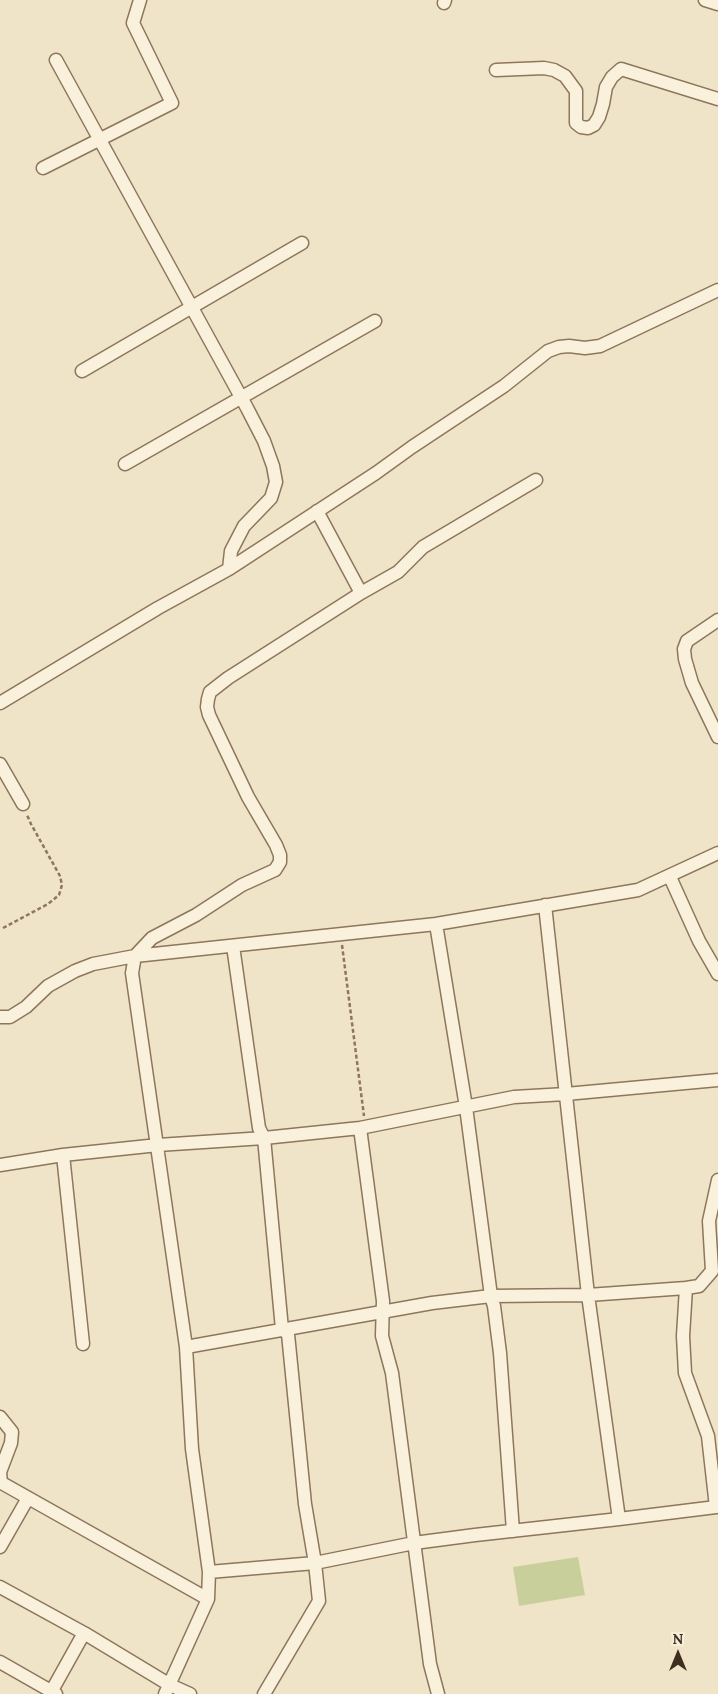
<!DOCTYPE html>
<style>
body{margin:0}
#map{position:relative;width:718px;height:1694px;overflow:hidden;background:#f0e4c8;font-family:Lora,serif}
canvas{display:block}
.north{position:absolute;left:653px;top:1629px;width:50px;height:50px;-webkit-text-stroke:4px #f7eed8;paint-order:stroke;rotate:0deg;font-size:14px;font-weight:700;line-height:20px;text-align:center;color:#3d2e20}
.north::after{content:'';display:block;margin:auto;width:18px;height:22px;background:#3d2e20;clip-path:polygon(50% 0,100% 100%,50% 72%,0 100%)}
</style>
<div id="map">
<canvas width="718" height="1694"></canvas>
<div class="north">N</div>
</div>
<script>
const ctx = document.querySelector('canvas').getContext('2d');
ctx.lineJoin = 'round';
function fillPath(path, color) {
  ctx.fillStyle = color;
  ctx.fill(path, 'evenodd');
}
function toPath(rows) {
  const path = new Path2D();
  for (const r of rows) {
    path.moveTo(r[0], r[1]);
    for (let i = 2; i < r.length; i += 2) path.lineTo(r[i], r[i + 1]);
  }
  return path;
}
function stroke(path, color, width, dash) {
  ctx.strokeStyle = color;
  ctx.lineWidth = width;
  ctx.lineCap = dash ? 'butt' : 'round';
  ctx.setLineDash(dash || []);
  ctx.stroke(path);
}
fillPath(toPath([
 [578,1557,585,1595,519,1606,513,1567]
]), '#c9cf9b');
const street = toPath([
 [705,0,718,4],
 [444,3,445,0],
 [56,60,247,408,264,441,273,466,276,482,271,498,244,526,231,551,229,569],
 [496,70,544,68,554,70,565,76,576,91,576,123,581,127,588,128,594,125,599,117,603,104,606,87,612,77,621,69,718,99],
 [43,168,172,103,133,23,140,0],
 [82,371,302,243],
 [125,464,375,321],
 [317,511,361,593],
 [718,620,687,641,684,649,685,659,692,683,718,737],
 [0,703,158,608,229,569,376,473,412,447,504,386,548,351,559,347,569,346,585,348,600,346,718,290],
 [0,764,23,804],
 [670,877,699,941,718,974],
 [545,905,588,1295,619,1519],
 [436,924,466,1107,491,1296,494,1306,500,1353,513,1531],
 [233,946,259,1128,264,1138,282,1329,288,1334,305,1504,315,1563,414,1543,475,1535,619,1519,716,1507,708,1436,685,1373,683,1336,686,1288,699,1286,712,1271,709,1221,718,1180],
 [0,1017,10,1017,26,1007,48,986,75,971,93,964,135,956,436,924,638,890,718,853],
 [360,1128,383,1301,382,1336,392,1373,430,1664,438,1694],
 [63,1155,83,1344],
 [0,1165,63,1155,158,1145,264,1138,360,1128,514,1097,566,1094,718,1080],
 [186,1347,432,1303,491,1296,588,1295,686,1288],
 [0,1417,12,1432,11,1443,0,1472,1,1483],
 [0,1482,208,1599],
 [0,1547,28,1498],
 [209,1572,315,1563,319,1601,264,1694],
 [0,1587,84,1633,170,1685,190,1694],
 [0,1662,56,1694],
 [50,1694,84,1633],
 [165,1694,208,1599,209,1572,192,1449,186,1347,132,973,135,956,152,938,196,915,242,885,275,870,280,862,280,855,276,845,248,797,209,715,207,707,208,699,210,692,228,678,361,593,398,572,423,547,536,480]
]);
stroke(street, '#8d765c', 15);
stroke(toPath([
 [3,928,48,904,59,895,62,885,60,876,31,824,27,815],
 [342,945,364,1116]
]), '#8d765c', 2.5, [4, 2.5]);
stroke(street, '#faf1dc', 12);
</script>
